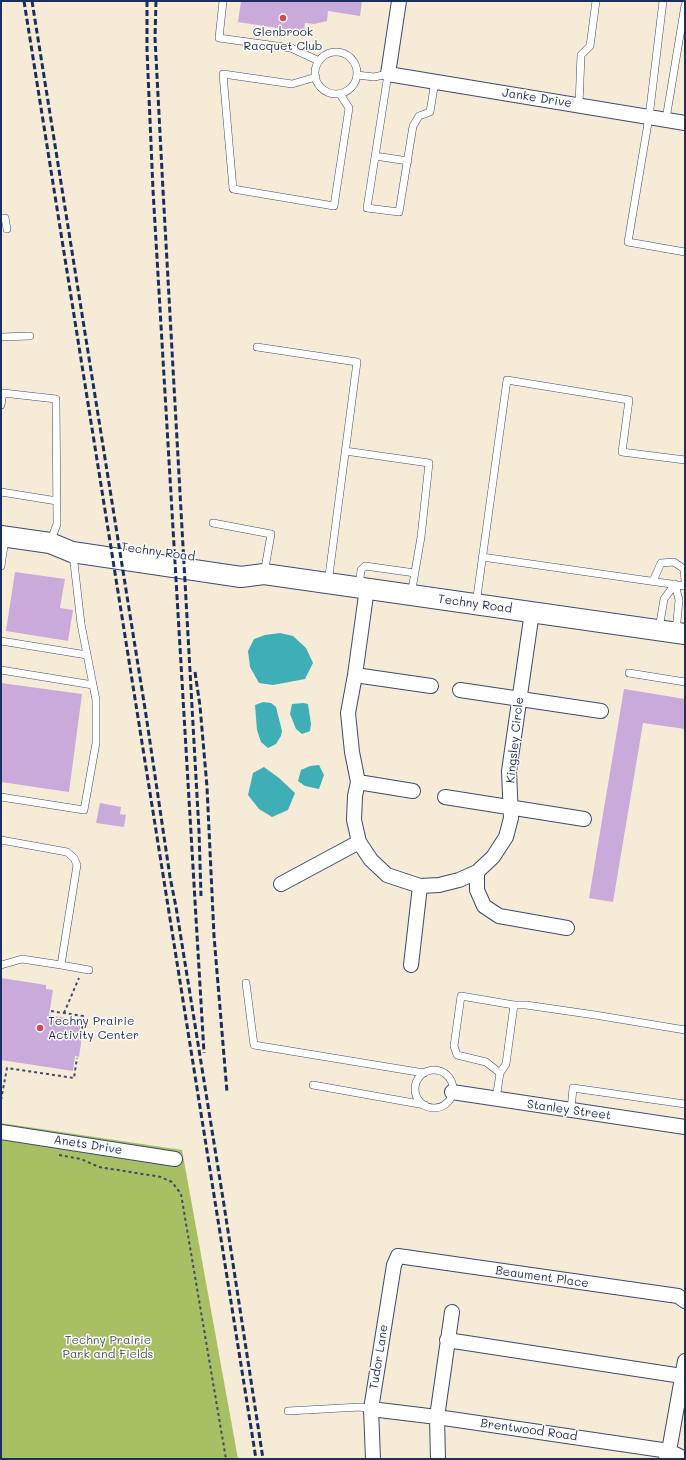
<!DOCTYPE html>
<style>
body{margin:0}
#map{position:relative;width:686px;height:1460px;overflow:hidden;background:#f6ebd6;font-family:Mali,sans-serif}
canvas{display:block}
.frame{position:absolute;inset:0;border:2px solid #1b2f5e;pointer-events:none}
</style>
<div id="map">
<canvas width="686" height="1460"></canvas>
<div class="frame"></div>
</div>
<script>
const ctx = document.querySelector('canvas').getContext('2d');
ctx.lineJoin = 'round';
function fillPath(path, color) {
  ctx.fillStyle = color;
  ctx.fill(path, 'evenodd');
}
function toPath(rows) {
  const path = new Path2D();
  for (const r of rows) {
    if (r.length === 3) {
      path.moveTo(r[0] + r[2], r[1]);
      path.arc(r[0], r[1], r[2], 0, 2 * Math.PI);
      continue;
    }
    path.moveTo(r[0], r[1]);
    for (let i = 2; i < r.length; i += 2) path.lineTo(r[i], r[i + 1]);
  }
  return path;
}
function stroke(path, color, width, dash) {
  ctx.strokeStyle = color;
  ctx.lineWidth = width;
  ctx.lineCap = dash ? 'butt' : 'round';
  ctx.setLineDash(dash || []);
  ctx.stroke(path);
}
function drawText(font, color, halo, rows, align = 'center') {
  ctx.font = font + ' Mali,sans-serif';
  ctx.lineWidth = 3;
  ctx.setLineDash([]);
  ctx.textBaseline = 'middle';
  ctx.strokeStyle = halo;
  ctx.fillStyle = color;
  for (const [text, x, y, turn = 0] of rows) {
    ctx.save();
    ctx.translate(x, y);
    ctx.rotate((+turn || 0) * Math.PI / 180);
    ctx.textAlign = isNaN(turn) ? turn : align;
    if (halo) ctx.strokeText(text, 0, 0);
    ctx.fillText(text, 0, 0);
    ctx.restore();
  }
}
fillPath(toPath([
 [1,1123,182,1150,238,1459,1,1459]
]), '#a9bf63');
fillPath(toPath([
 [280,633,293,636,306,648,313,663,305,679,273,685,259,683,250,667,248,651,254,639,265,635],
 [263,702,271,703,276,707,282,731,281,736,276,744,268,748,261,742,257,730,255,705],
 [303,703,308,704,311,724,310,731,302,734,296,729,290,714,292,704],
 [319,765,324,775,319,789,305,786,298,781,301,770,310,766],
 [264,767,279,778,295,793,288,810,272,817,259,809,248,795,253,773]
]), '#3eafb7');
fillPath(toPath([
 [241,1,362,1,360,16,328,11,327,21,314,24,305,23,304,32,238,22],
 [15,572,65,579,60,608,73,610,68,641,6,631],
 [1,683,82,694,69,792,1,782],
 [624,689,685,699,685,729,643,723,613,902,589,898],
 [100,803,121,807,120,814,126,815,124,827,96,823],
 [1,978,46,985,46,989,53,990,49,1015,81,1021,79,1035,82,1036,79,1057,75,1056,73,1071,1,1060]
]), '#caaadb');
const lane = toPath([
 [223,1,219,38,291,48,319,61],
 [663,1,649,117,628,242,685,252],
 [336,73,21],
 [357,75,374,77,388,74,367,208,399,212,413,126,419,116,430,112,435,81],
 [316,77,292,84,223,74,233,189,334,206,349,108,340,94],
 [579,105,581,55,590,46,596,1],
 [666,119,685,5],
 [375,156,408,161],
 [1,218,5,218,7,229],
 [1,337,30,336],
 [257,347,357,362,328,583],
 [1,405,3,393,56,399,57,524,50,543],
 [345,451,429,463,421,537,411,595],
 [1,492,57,501],
 [213,523,271,534,264,574],
 [482,557,685,586],
 [1,566,5,539],
 [653,581,661,563,674,562,684,569,685,581],
 [359,587,361,570,365,566,415,573],
 [476,604,507,380,629,400,622,452,685,460],
 [659,629,664,599,675,584,679,600,676,632],
 [1,641,87,655],
 [1,670,93,685],
 [629,673,685,682],
 [1,797,84,810,96,743,96,700,81,624,73,554],
 [1,840,67,852,74,858,77,865,61,965,22,959,1,965],
 [61,965,89,970],
 [246,983,254,1045,424,1073],
 [434,1089,19],
 [500,1073,486,1062,457,1055,454,1046,461,996,514,1005,526,1005,595,1015,685,1030],
 [313,1085,425,1105],
 [496,1099,500,1073,506,1064,514,1005],
 [571,1110,573,1088,685,1104],
 [288,1411,360,1407,371,1409]
]);
const street = toPath([
 [399,1,388,74,685,123],
 [367,588,355,675,348,713,352,752,358,782,355,796,354,820,359,842,371,860,387,875,420,886,439,885,459,880,477,872,493,857,506,837,511,818,509,771,532,612],
 [355,675,431,686],
 [460,690,601,711],
 [358,782,413,791],
 [445,797,584,819],
 [477,872,477,890,484,906,499,916,567,928],
 [281,884,359,842],
 [411,965,420,886],
 [452,1092,685,1127],
 [1,1132,175,1159],
 [447,1340,682,1376],
 [371,1409,437,1417,669,1451,685,1459],
 [373,1459,371,1409,394,1265,398,1256,678,1296,685,1301],
 [438,1459,437,1417,452,1312],
 [666,1459,669,1451,685,1361]
]);
const secondary = toPath([
 [1,536,50,543,72,552,241,577,264,574,685,634]
]);
stroke(lane, '#3c4b70', 8);
stroke(street, '#3c4b70', 16);
stroke(secondary, '#3c4b70', 22);
stroke(toPath([
 [51,1011,83,1016,82,1033],
 [64,1013,79,978],
 [1,1100,7,1068,74,1078,77,1058],
 [59,1155,81,1159,99,1167,161,1177,172,1182,181,1194,226,1459]
]), '#3c4b70', 2, [3, 3]);
stroke(lane, '#fff', 7);
stroke(street, '#fff', 14);
stroke(secondary, '#fff', 20);
stroke(toPath([
 [24,1,256,1459],
 [32,1,146,715,170,877,176,907,224,1205,263,1459],
 [147,1,147,50,153,190,204,1053],
 [156,1,155,38,163,190,199,831,201,896],
 [195,672,200,706,207,787,214,936,227,1092]
]), '#1b2f5e', 3, [6, 3]);
for (const [x, y, r, color] of [
 [283,18,4,"#d1495b"],
 [40,1028,4,"#d1495b"]
]) {
  const dot = new Path2D();
  dot.arc(x, y, r, 0, 2 * Math.PI);
  ctx.fillStyle = color;
  ctx.fill(dot);
  stroke(dot, '#fdfcf7', 1.5);
}
drawText('12px', '#1b2f5e', '#fdfcf7', [
 ["Glenbrook",283,32],
 ["Racquet Club",283,46],
 ["Techny Prairie",48,1021,"left"],
 ["Activity Center",48,1035,"left"]
]);
drawText('12px', '#1b2f5e', '#fdfcf7', [
 ["Janke Drive",537,98,9],
 ["Techny Road",158,552,8],
 ["Techny Road",475,604,8],
 ["Kingsley Circle",515,740,-84],
 ["Stanley Street",569,1110,8],
 ["Anets Drive",88,1145,9],
 ["Beaument Place",542,1277,8],
 ["Tudor Lane",379,1357,-81],
 ["Brentwood Road",529,1430,8]
]);
drawText('12px', '#465a60', '#fdfcf7', [
 ["Techny Prairie",108,1340],
 ["Park and Fields",108,1354]
]);
</script>
